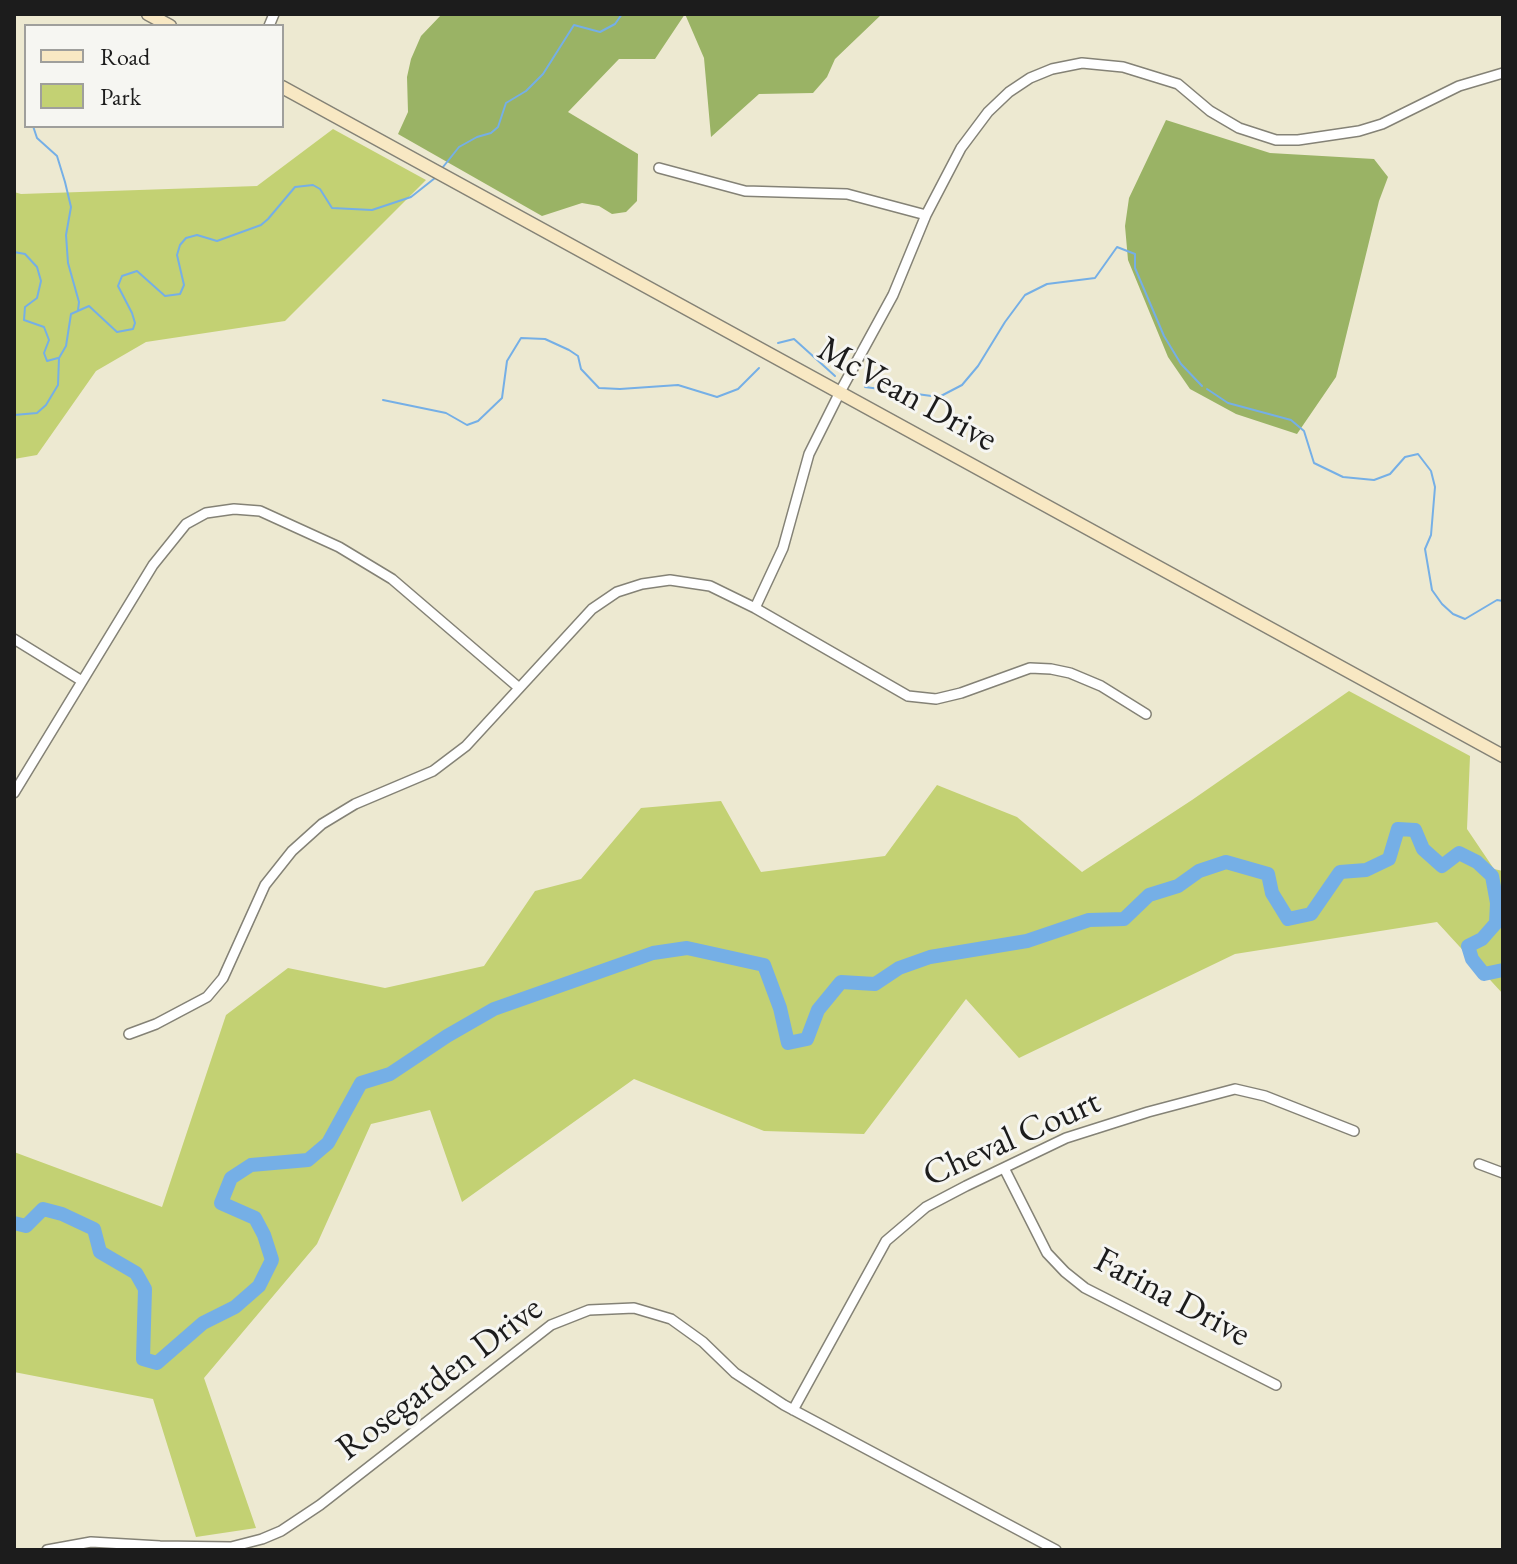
<!DOCTYPE html>
<style>
body{margin:0}
#map{position:relative;width:1517px;height:1564px;overflow:hidden;background:#ede9d1;font-family:"EB Garamond",serif}
canvas{display:block}
.frame{position:absolute;inset:0;border:16px solid #1c1c1c;pointer-events:none}
.legend{position:absolute;left:24px;top:24px;width:260px;height:104px;box-sizing:border-box;background:#f6f6f2;border:2px solid #9f9f9c;margin:0;padding:10px 14px;list-style:none;font-size:24px;color:#1c1c1c}
.legend li{display:flex;align-items:center;gap:16px;height:40px}
.legend b{width:40px;border:2px solid #9f9f9c}
</style>
<div id="map">
<canvas width="1517" height="1564"></canvas>
<div class="frame"></div>
<ul class="legend">
<li><b style="height:10px;background:#f8e8c3"></b>Road</li>
<li><b style="height:22px;background:#c3d173"></b>Park</li>
</ul>
</div>
<script>
const ctx = document.querySelector('canvas').getContext('2d');
ctx.lineJoin = 'round';
function fillPath(path, color) {
  ctx.fillStyle = color;
  ctx.fill(path, 'evenodd');
}
function toPath(rows) {
  const path = new Path2D();
  for (const r of rows) {
    path.moveTo(r[0], r[1]);
    for (let i = 2; i < r.length; i += 2) path.lineTo(r[i], r[i + 1]);
  }
  return path;
}
function stroke(path, color, width, dash) {
  ctx.strokeStyle = color;
  ctx.lineWidth = width;
  ctx.lineCap = dash ? 'butt' : 'round';
  ctx.setLineDash(dash || []);
  ctx.stroke(path);
}
function drawText(font, color, halo, rows, align = 'center') {
  ctx.font = font + ' "EB Garamond",serif';
  ctx.lineWidth = 6;
  ctx.setLineDash([]);
  ctx.textBaseline = 'middle';
  ctx.strokeStyle = halo;
  ctx.fillStyle = color;
  for (const [text, x, y, turn = 0] of rows) {
    ctx.save();
    ctx.translate(x, y);
    ctx.rotate((+turn || 0) * Math.PI / 180);
    ctx.textAlign = isNaN(turn) ? turn : align;
    if (halo) ctx.strokeText(text, 0, 0);
    ctx.fillText(text, 0, 0);
    ctx.restore();
  }
}
fillPath(toPath([
 [333,129,426,180,285,321,146,342,96,371,37,455,14,459,14,192,21,194,257,186],
 [1349,691,1470,756,1467,829,1494,869,1503,871,1503,994,1437,922,1235,954,1019,1058,966,999,864,1134,764,1131,634,1079,462,1202,430,1110,371,1124,317,1244,204,1378,256,1528,196,1537,153,1399,14,1372,14,1152,162,1207,226,1015,288,968,385,988,484,966,535,891,581,879,641,808,721,801,761,872,885,856,937,785,1017,817,1082,872,1192,800]
]), '#c3d173');
fillPath(toPath([
 [442,14,882,14,835,59,827,77,813,93,759,94,711,137,704,58,685,14,655,59,619,59,568,112,638,154,637,201,626,212,612,214,599,206,582,203,542,216,398,134,408,112,407,77,411,59,421,36],
 [1166,120,1270,153,1374,159,1388,177,1379,201,1336,377,1297,434,1236,414,1190,389,1168,357,1128,260,1125,226,1129,198]
]), '#9ab365');
stroke(toPath([
 [33,126,37,138,57,156,65,182,71,207,66,235,68,263,79,302,78,310],
 [443,167,459,147,477,137,491,133,498,127,506,103,526,91,543,74,574,25,600,32,615,24,622,14],
 [14,252,25,254,37,267,41,281,37,298,25,307,24,320,44,327,49,340,44,353,47,361,58,358],
 [778,343,794,339,835,376],
 [865,387,939,397,962,385,978,366,1005,322,1025,295,1047,284,1095,278,1117,247,1135,254,1135,268,1164,336,1181,364,1202,386],
 [1207,389,1228,403,1291,420,1304,431,1314,463,1343,477,1374,480,1390,474,1405,457,1418,454,1431,471,1435,487,1431,535,1425,549,1432,590,1442,604,1453,614,1465,619,1497,600,1503,601],
 [383,400,446,413,467,425,478,421,502,398,507,361,521,338,545,339,569,350,578,356,581,369,599,388,620,389,678,385,717,397,738,389,759,368],
 [14,415,37,413,46,405,58,385,59,358,66,346,71,314,89,306,117,332,133,329,135,323,132,313,118,286,122,276,137,271,165,296,180,294,184,285,177,255,180,245,186,238,197,235,217,241,261,225,268,219,295,187,313,185,320,189,332,208,372,210,411,197,435,178]
]), '#75afe6', 2);
stroke(toPath([
 [14,1223,26,1226,43,1209,62,1214,94,1229,100,1252,136,1273,145,1289,143,1359,157,1363,203,1323,235,1307,259,1286,272,1260,264,1235,255,1218,221,1203,231,1178,251,1165,308,1160,328,1143,361,1083,390,1074,447,1036,494,1009,653,953,687,948,764,965,780,1008,788,1043,807,1039,818,1010,841,982,875,984,899,968,930,957,1027,941,1089,920,1124,919,1149,895,1178,886,1199,871,1226,862,1268,874,1272,893,1288,919,1311,914,1340,872,1366,870,1389,859,1398,829,1415,830,1423,849,1442,866,1459,853,1477,862,1492,876,1497,903,1496,923,1482,939,1468,946,1472,959,1484,974,1503,970]
]), '#75afe6', 14);
const street = toPath([
 [269,26,274,14],
 [659,168,745,191,847,194,926,215],
 [755,608,783,548,809,454,840,392,893,295,926,215,961,148,988,112,1009,92,1030,78,1052,69,1082,63,1123,67,1178,84,1210,111,1239,128,1276,140,1298,140,1359,131,1382,124,1459,86,1503,73],
 [14,639,82,681],
 [14,793,153,565,186,524,206,513,234,509,260,511,339,547,392,579,518,687],
 [129,1034,156,1024,207,997,223,978,265,885,292,851,322,824,355,804,433,771,466,746,592,609,617,592,642,584,670,580,710,586,755,608,908,696,936,699,961,693,1030,668,1051,669,1070,673,1101,686,1146,714],
 [1479,1164,1503,1173],
 [1004,1168,1047,1253,1065,1272,1085,1288,1276,1385],
 [793,1410,886,1241,926,1207,966,1186,1066,1138,1148,1112,1235,1089,1265,1096,1354,1131],
 [47,1550,91,1542,160,1546,231,1547,262,1539,281,1531,320,1505,551,1325,589,1310,634,1308,671,1319,703,1342,735,1373,784,1405,1056,1550]
]);
const secondary = toPath([
 [148,14,170,26],
 [282,87,1503,756]
]);
stroke(street, '#848276', 12);
stroke(secondary, '#848276', 15);
stroke(street, '#fff', 9);
stroke(secondary, '#f8e8c3', 12);
drawText('36px', '#1c1c1c', '#f6f6f2', [
 ["McVean Drive",907,395,29],
 ["Cheval Court",1012,1139,-24],
 ["Farina Drive",1172,1298,28],
 ["Rosegarden Drive",440,1379,-37]
]);
</script>
